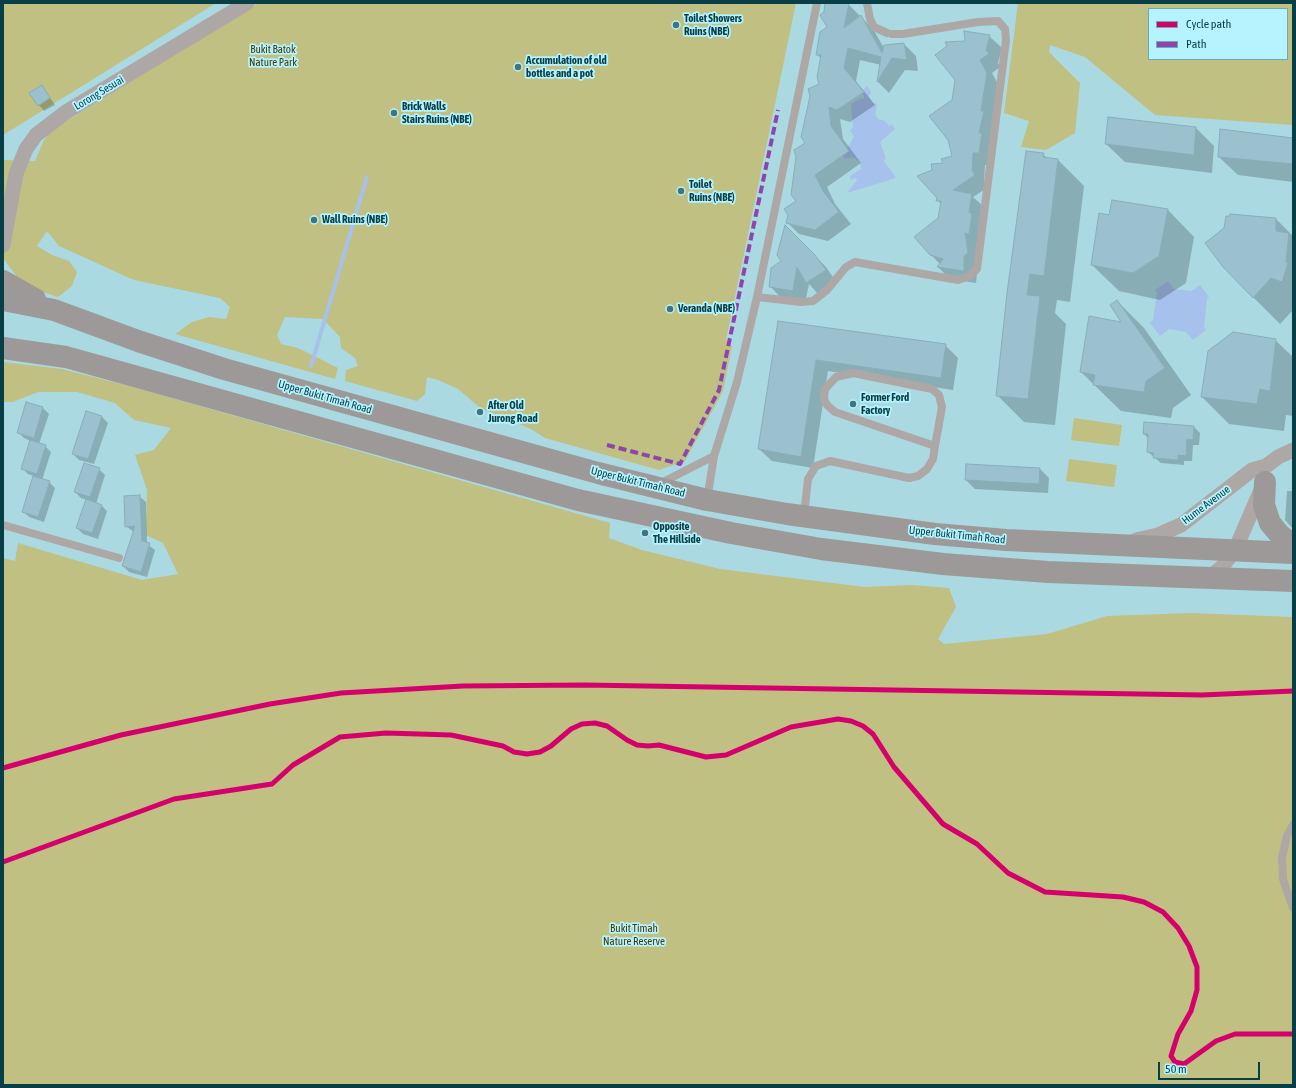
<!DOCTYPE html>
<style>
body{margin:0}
#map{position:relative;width:1296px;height:1088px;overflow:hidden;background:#aad9e2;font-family:"Asap Condensed",sans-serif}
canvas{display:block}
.frame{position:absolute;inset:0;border:4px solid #083e46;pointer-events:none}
.legend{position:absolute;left:1148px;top:8px;width:140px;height:52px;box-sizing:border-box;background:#b4f3ff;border:1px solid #6fabb5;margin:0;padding:5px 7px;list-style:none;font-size:12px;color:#083e46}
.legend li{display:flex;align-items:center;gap:8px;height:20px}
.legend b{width:20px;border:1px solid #6fabb5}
.scale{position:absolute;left:1158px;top:1062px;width:102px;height:18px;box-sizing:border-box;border:2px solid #083e46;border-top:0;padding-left:5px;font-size:12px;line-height:14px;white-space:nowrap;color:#083e46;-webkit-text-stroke:3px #b4f3ff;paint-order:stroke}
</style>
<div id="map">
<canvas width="1296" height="1088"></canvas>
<div class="frame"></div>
<ul class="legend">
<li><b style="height:5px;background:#d6006c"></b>Cycle path</li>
<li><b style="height:5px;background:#8e44ad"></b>Path</li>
</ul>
<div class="scale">50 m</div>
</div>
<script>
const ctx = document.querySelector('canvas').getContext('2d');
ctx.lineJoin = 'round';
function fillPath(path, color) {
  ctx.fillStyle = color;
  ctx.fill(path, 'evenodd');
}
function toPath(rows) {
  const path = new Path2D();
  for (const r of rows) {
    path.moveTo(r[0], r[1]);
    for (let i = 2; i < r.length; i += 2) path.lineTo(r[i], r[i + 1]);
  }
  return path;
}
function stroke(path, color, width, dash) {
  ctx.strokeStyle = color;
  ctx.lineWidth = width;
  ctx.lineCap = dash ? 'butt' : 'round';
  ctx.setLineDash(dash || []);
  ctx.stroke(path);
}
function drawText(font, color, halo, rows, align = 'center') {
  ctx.font = font + ' "Asap Condensed",sans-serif';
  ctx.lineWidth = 3.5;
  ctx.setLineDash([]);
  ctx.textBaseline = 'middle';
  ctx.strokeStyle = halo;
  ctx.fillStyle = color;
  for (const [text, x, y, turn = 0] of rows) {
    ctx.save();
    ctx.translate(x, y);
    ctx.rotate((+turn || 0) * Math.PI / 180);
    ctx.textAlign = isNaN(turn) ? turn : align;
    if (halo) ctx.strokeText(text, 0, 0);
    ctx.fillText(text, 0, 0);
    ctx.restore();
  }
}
fillPath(toPath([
 [3,3,216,3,3,135],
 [258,3,796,3,726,340,732,346,723,391,685,461,659,470,545,438,531,429,480,408,458,389,438,380,427,377,425,394,417,401,345,381,346,370,358,366,355,358,341,348,340,337,323,319,285,317,277,335,281,344,298,348,338,368,335,379,175,334,192,322,209,317,226,319,230,307,220,298,134,280,59,246,47,231,37,246,52,255,69,261,77,272,72,286,58,297,31,288,17,277,3,258,3,160,35,161,44,140,52,130],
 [1018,3,1293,3,1293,125,1155,115,1085,57,1050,45,1049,52,1080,83,1075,133,1046,150,1021,147,1029,121,1004,113],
 [1149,9,1287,9,1287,59,1149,59],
 [3,362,62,369,137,388,610,523,609,538,642,550,720,569,865,587,912,585,949,588,956,607,938,639,944,644,1047,634,1107,616,1191,613,1293,617,1293,1085,3,1085,3,558,15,561,18,543,142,580,178,574,163,543,146,535,147,490,135,455,154,450,171,428,134,420,115,403,77,392,38,392,13,402,3,402],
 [1074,418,1122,425,1119,446,1071,440],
 [1069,459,1117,465,1114,487,1066,481]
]), '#bfc082');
fillPath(toPath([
 [867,86,871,92,869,96,872,102,877,104,875,114,878,119,885,121,889,126,892,124,895,129,880,142,886,158,884,161,896,178,847,193,857,180,856,178,851,180,850,176,861,169,860,162,852,157,845,159,843,156,854,137,850,130,853,128,851,104,861,98,864,99,864,95,861,93],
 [1168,281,1174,289,1192,291,1200,285,1209,297,1207,299,1204,327,1206,330,1193,340,1186,332,1169,329,1160,336,1150,323,1153,320,1157,293,1155,290]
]), '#a6c1ec');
fillPath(toPath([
 [826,3,848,4,873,29,884,48,904,44,916,56,918,71,905,70,889,93,878,82,881,65,860,60,856,81,875,105,850,122,840,119,843,139,861,163,827,187,835,204,851,224,828,241,799,234,787,222,797,201,806,143,820,84,822,59,817,55,828,27,825,12],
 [989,36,1002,48,998,63,1000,67,992,73,999,86,992,165,985,165,984,183,987,188,973,197,984,207,976,283,950,279,938,267,940,264,930,254,941,204,938,201,933,170,945,164,953,156,953,100,966,41],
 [42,86,55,105,44,111,39,105],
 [1196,128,1214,146,1212,173,1125,162,1106,144],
 [1293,139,1293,182,1238,175,1219,157],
 [1043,154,1047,158,1058,160,1084,186,1070,302,1057,300,1055,313,1066,324,1055,425,1024,422,997,395],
 [1113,201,1168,210,1194,237,1186,283,1160,300,1119,291,1092,265,1110,216],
 [1231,215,1276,219,1293,236,1293,310,1280,324,1253,297,1225,229],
 [786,227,826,267,837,283,819,295,809,284,805,303,782,299,770,286,782,261],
 [1117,301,1144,328,1191,395,1173,408,1171,418,1121,411,1081,372,1123,323],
 [778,322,945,345,958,358,953,390,828,371,813,468,772,461,759,449],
 [1275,340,1293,357,1293,416,1286,415,1284,431,1229,424,1202,397],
 [43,408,49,414,39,444,45,446,51,452,42,480,49,482,55,488,44,522,29,517,23,511,34,476,28,474,22,468,31,441,24,438,18,432],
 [86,412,102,417,108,423,94,464,79,460,73,454],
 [1194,427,1200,433,1199,445,1193,445,1192,461,1184,461,1184,465,1161,463,1148,452,1149,439,1144,434],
 [99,469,105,475,96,504,101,505,107,511,98,539,83,534,77,528,87,500,81,498,75,492],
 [1040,469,1049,478,1048,493,975,489,966,480],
 [1287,491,1293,491,1293,529,1285,520],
 [139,496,146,502,147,544,155,550,147,577,129,572,123,566,134,532,126,526]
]), '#0003');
stroke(toPath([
 [311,366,367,177]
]), '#a6c1ec', 4);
const building = toPath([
 [825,3,849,3,844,28,861,15,882,53,884,45,904,43,907,60,892,58,877,82,881,57,848,48,844,68,864,92,837,110,829,107,831,126,849,151,815,175,823,191,839,212,815,230,786,223,788,215,784,209,796,201,791,195,796,157,794,150,805,143,801,137,810,96,808,89,819,84,817,77,821,55,816,55,820,32,827,27,820,15,824,12,825,3],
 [964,31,990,35,986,50,989,54,980,60,987,73,981,111,984,111,979,133,982,133,979,153,973,153,972,170,975,175,953,190,972,194,969,212,972,214,969,234,965,233,968,253,964,256,964,271,937,267,943,259,930,255,914,237,938,218,941,201,936,201,937,198,917,176,932,170,931,164,943,163,941,159,952,156,948,140,929,116,952,100,955,80,935,55,947,46,945,42,965,41,964,31],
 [42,85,50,98,38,106,29,93,42,85],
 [1108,117,1196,127,1194,155,1105,144,1108,117],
 [1220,129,1293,138,1293,164,1218,157,1220,129],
 [1026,151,1044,153,1043,157,1058,159,1044,276,1030,274,1027,295,1040,296,1028,399,996,396,1007,293,1026,151],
 [1112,200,1168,209,1159,256,1133,273,1091,265,1099,213,1109,215,1112,200],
 [1230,214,1276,218,1276,231,1289,233,1286,262,1288,263,1282,282,1271,278,1253,298,1223,267,1205,243,1224,228,1226,216,1230,216,1230,214],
 [785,225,814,254,826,270,806,283,797,267,793,291,769,287,771,268,781,261,777,255,785,225],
 [1117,300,1165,368,1146,381,1144,392,1093,385,1095,375,1080,372,1089,316,1121,322,1110,305,1117,300],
 [778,321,946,344,941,378,816,360,801,457,758,449,778,321],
 [1233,332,1276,339,1270,391,1260,389,1257,404,1201,397,1208,351,1233,332],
 [26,402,43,407,34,438,17,433,26,402],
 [86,411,102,416,88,459,72,454,86,411],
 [1144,422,1194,426,1193,440,1187,439,1186,456,1178,455,1178,460,1153,458,1154,453,1147,452,1148,434,1143,434,1144,422],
 [30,440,46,445,37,474,21,469,30,440],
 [84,463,100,468,90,497,74,492,84,463],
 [966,464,1040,468,1039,484,965,480,966,464],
 [33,476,50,481,38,517,22,512,33,476],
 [140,495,142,541,150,543,141,572,122,566,135,526,125,527,124,496,140,495],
 [86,499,102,505,92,533,76,528,86,499]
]);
fillPath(building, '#9ac1cd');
stroke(building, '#87aeba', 1);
stroke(toPath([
 [867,3,870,19,874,27,887,33],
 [757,297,801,302,813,301,827,290,846,267,855,262,958,280,970,276,977,269,1006,40,1005,29,998,21,978,22,903,34,892,34],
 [659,484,714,456],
 [707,500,714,456,737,382,757,297,817,3],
 [804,515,808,479,816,466,830,461,909,478,918,476,927,469,933,459,935,446,942,407,939,395,932,389,853,373,836,377,825,389,824,399,827,405,835,412,935,446],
 [3,525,119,558],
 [1293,825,1287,836,1282,857,1283,879,1293,908]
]), '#ada8a6', 8);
stroke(toPath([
 [3,245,16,174,26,149,36,135,66,112,247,3],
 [1136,540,1158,535,1181,525,1252,470,1266,466,1278,457,1293,450],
 [1210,577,1222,567,1235,550,1261,490]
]), '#ada8a6', 15);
stroke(toPath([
 [3,281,35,299],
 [3,300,54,310,138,341,224,369,598,473,707,500,787,514,935,534,1006,540,1293,553],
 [3,348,66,357,578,500,731,533,821,549,943,564,1048,572,1293,581],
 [1265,482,1264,505,1270,523,1280,535,1293,545]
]), '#9d9998', 22);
stroke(toPath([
 [607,445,680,464,719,390,778,110]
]), '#8e44ad', 4, [8, 4]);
stroke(toPath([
 [3,768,121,735,270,704,341,693,463,686,584,685,1202,695,1293,691],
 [3,862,174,799,272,784,293,765,340,737,386,733,451,735,503,746,514,752,527,754,540,752,551,746,571,729,582,724,595,723,607,726,627,740,637,745,648,746,659,745,706,757,726,755,791,727,838,719,851,721,863,726,873,734,894,767,943,824,977,844,1008,873,1045,892,1123,897,1144,902,1163,912,1178,928,1189,946,1197,967,1197,990,1191,1011,1178,1034,1171,1056,1175,1062,1184,1064,1216,1041,1235,1034,1293,1034]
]), '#d6006c', 5);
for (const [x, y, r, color] of [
 [676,25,4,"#41747d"],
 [518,67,4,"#41747d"],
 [394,113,4,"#41747d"],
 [681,191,4,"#41747d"],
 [314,220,4,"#41747d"],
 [670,309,4,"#41747d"],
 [853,404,4,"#41747d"],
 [480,412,4,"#41747d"],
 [645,533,4,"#41747d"]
]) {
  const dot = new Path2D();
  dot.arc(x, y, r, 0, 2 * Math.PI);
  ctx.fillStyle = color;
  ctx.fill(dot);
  stroke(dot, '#b4f3ff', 1.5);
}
drawText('bold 11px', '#083e46', '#b4f3ff', [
 ["Toilet Showers",684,19],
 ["Ruins (NBE)",684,32],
 ["Accumulation of old",526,61],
 ["bottles and a pot",526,74],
 ["Brick Walls",402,107],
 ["Stairs Ruins (NBE)",402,120],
 ["Toilet",689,185],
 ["Ruins (NBE)",689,198],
 ["Wall Ruins (NBE)",322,220],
 ["Veranda (NBE)",678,309],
 ["Former Ford",861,398],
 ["Factory",861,411],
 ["After Old",488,406],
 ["Jurong Road",488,419],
 ["Opposite",653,527],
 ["The Hillside",653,540]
], 'left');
drawText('11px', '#483803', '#b4f3ff', [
 ["Bukit Batok",273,50],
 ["Nature Park",273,63],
 ["Bukit Timah",634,929],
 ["Nature Reserve",634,942]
]);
drawText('11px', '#083e46', '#b4f3ff', [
 ["Lorong Sesuai",99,93,-31],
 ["Upper Bukit Timah Road",325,397,16],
 ["Upper Bukit Timah Road",638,482,14],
 ["Hume Avenue",1206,505,-37],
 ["Upper Bukit Timah Road",957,535,6]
]);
</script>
